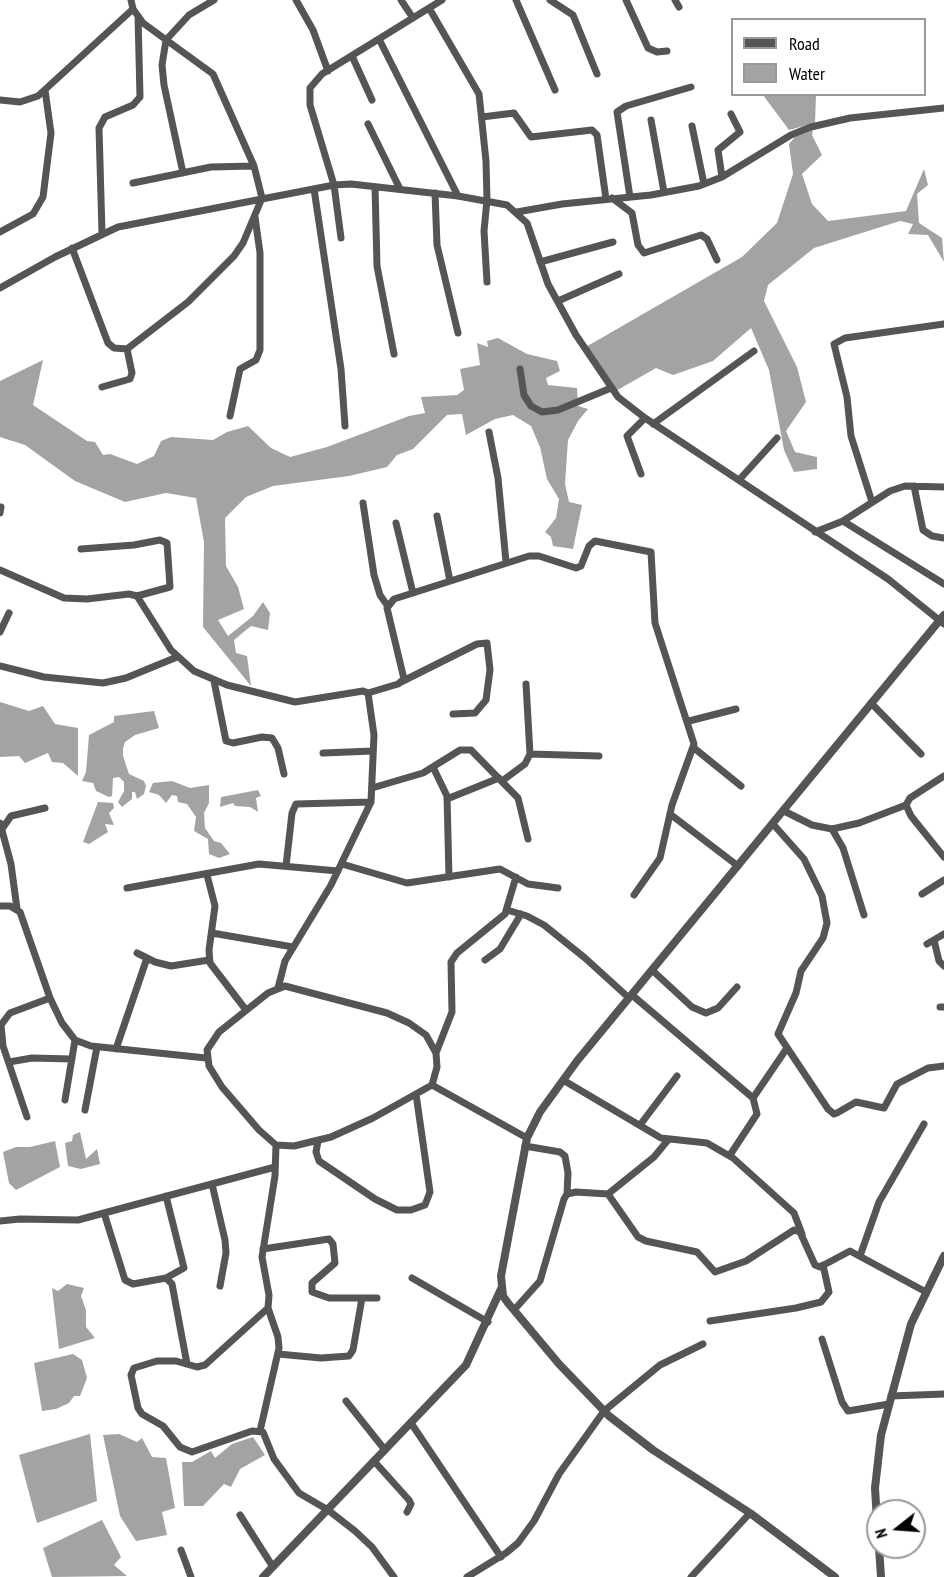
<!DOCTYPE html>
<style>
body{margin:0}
#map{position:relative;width:944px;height:1577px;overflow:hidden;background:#fff;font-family:"PT Sans Narrow",sans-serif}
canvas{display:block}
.legend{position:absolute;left:731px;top:18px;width:195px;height:78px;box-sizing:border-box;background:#fff;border:2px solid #999;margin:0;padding:8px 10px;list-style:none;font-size:18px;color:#000}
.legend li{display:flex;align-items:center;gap:12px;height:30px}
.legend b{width:30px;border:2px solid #999}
.north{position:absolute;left:866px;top:1499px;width:60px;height:60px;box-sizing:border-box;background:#fff;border:2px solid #999;border-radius:50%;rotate:253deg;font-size:16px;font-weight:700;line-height:24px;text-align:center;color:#000}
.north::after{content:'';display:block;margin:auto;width:21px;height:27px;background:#000;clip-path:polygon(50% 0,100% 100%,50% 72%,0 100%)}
</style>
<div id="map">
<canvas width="944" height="1577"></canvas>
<ul class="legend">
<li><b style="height:8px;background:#555"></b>Road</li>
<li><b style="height:16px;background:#a3a3a3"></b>Water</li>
</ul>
<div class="north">N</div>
</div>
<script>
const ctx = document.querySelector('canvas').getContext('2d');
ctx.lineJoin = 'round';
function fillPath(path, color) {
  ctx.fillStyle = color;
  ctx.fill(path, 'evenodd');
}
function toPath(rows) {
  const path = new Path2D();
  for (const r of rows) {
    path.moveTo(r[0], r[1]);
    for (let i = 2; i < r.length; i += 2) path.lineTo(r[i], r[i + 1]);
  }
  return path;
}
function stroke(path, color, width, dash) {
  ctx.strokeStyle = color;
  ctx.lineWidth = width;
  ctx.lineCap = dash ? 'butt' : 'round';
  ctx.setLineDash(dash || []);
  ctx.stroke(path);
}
fillPath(toPath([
 [797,94,816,95,815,123,789,130,763,95],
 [813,130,812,135,822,155,802,174,812,204,828,221,906,211,924,169,928,185,917,194,919,223,942,238,944,262,928,235,908,234,913,224,900,221,814,248,768,285,764,301,797,367,806,402,786,431,795,452,817,457,817,469,794,472,784,450,769,370,751,328,713,361,673,375,656,368,614,392,584,348,742,257,777,223,793,174,789,144,795,137],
 [498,338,527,354,557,361,560,371,546,378,548,385,577,388,578,406,588,409,578,421,568,440,565,484,569,502,582,505,573,549,553,546,551,537,545,532,556,518,559,499,547,479,540,447,531,426,513,415,495,419,466,435,462,414,447,415,413,449,397,455,387,467,349,476,273,486,246,497,225,518,226,566,238,587,244,609,218,620,228,636,253,616,263,602,270,613,268,630,251,626,234,640,236,653,247,656,251,686,203,627,204,542,196,498,166,493,125,502,75,481,25,445,0,437,0,381,43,360,33,405,87,441,95,442,103,455,110,454,137,464,154,456,161,441,171,437,213,440,227,432,248,426,271,448,290,457,327,447,409,416,425,413,421,397,457,395,464,390,460,369,480,365,477,343,488,347,487,341],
 [0,702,29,711,43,706,55,724,78,728,78,776,63,763,52,762,48,753,25,763,19,756,0,757],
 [154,711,159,728,135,735,125,742,123,748,123,756,129,774,144,781,146,786,144,794,137,799,135,792,132,792,132,799,122,807,118,802,124,791,124,782,119,777,113,778,112,796,109,797,96,791,93,783,82,781,86,772,89,735,114,722,114,716],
 [172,781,190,788,209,785,209,803,204,813,205,828,214,841,221,843,230,854,219,858,209,854,208,839,194,831,196,817,187,804,178,802,177,796,172,795,166,803,159,795,149,792,153,783],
 [258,790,261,796,256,798,258,812,250,807,235,806,233,803,220,807,221,797],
 [98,802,113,803,114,808,109,813,114,825,105,824,108,832,89,844,83,842],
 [80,1132,86,1159,97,1149,100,1164,81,1169,68,1166,65,1143,72,1141,73,1135],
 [55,1141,60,1167,16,1190,9,1183,3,1152,16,1147,30,1147],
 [67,1284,84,1288,81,1296,86,1310,86,1327,95,1338,59,1349,52,1288,58,1291],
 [73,1354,82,1360,87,1378,80,1396,74,1396,69,1403,56,1409,42,1411,34,1363],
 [90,1434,97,1501,37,1523,19,1455],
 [119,1434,137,1442,142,1438,152,1457,166,1458,175,1508,162,1512,167,1535,136,1541,120,1516,103,1435],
 [253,1437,265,1455,240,1469,231,1487,224,1484,203,1506,184,1506,182,1462,192,1462,211,1451,215,1458,232,1444],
 [102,1520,121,1557,114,1565,127,1576,52,1577,43,1548]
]), '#a3a3a3');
stroke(toPath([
 [296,0,313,30,328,71],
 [401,0,413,18],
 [516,0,555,90],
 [550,0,573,15,597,74],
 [626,0,648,48,657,52,667,51],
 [675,0,679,7],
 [429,8,479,94,486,161,487,200,484,231,487,282],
 [379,39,458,196],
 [352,56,372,100],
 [0,100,20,102,38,96,133,9],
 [482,117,514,113,531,137,592,130,597,135,606,199],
 [651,120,664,192],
 [368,124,400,189],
 [692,126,704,184],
 [183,173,164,85,162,65,166,40,189,15,214,0],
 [722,177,718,150,740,132,731,114],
 [133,183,211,167,254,166],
 [375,187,377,266,394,354],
 [314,189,341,369,345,426],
 [435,193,437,245,458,333],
 [630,197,617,112,626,106,691,87],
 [612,198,632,213,638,245,644,253,701,235,707,239,717,260],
 [517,212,562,204,651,195,699,186,722,177,791,135,811,127,850,118,944,108],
 [0,232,33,214,43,197,51,133,45,90],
 [102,233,99,128,105,117,133,105,140,97,138,16],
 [341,238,334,185,310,105,310,88,322,74,442,0],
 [72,248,108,343,114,348,127,349],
 [540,262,613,242],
 [0,288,55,257,118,227,334,185,351,184,458,196,507,205,527,223,548,284,576,335,618,397,645,418,888,579,944,624],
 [558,301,619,274],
 [520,369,524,395,531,406,542,412,558,410,611,388],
 [102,387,130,379,132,373,127,349,188,302,234,256,243,243,262,198,254,166,213,74,143,23,133,9,131,0],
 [230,416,240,369,256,360,260,350,260,253,255,217],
 [653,424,754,351],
 [489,432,498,478,506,562],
 [641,474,627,436,645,418],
 [739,480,777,438],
 [914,486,923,530,932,536,944,538],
 [872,502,851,436,847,397,834,344,845,338,944,324],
 [363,503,374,575,380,595,387,605],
 [0,513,1,507],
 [437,516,450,581],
 [843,521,944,584],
 [396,523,413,593],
 [815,532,843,521,890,491,905,486,944,487],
 [81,549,134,545,160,540,167,543,170,587,137,596],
 [0,570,64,598,87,599,129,594,137,596,171,650,194,671,227,685,295,702,363,691,368,693,374,735,371,802,331,885,285,961,278,988],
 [0,632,9,613],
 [0,666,44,677,103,683,126,678,177,657],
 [214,681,226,741,233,743,262,737,272,738,278,748,284,774],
 [401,682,477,644,487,643,490,670,486,700,475,713,453,714],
 [368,693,398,684,404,679,387,608,394,599,529,556,539,556,576,568,581,566,589,546,595,541,651,552,655,623,694,744,672,805,660,858,634,895],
 [871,703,921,754],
 [689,721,736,709],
 [694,748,741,786],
 [323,753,373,751],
 [530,754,599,756],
 [433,767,447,796,449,877],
 [944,776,910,798,906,805,911,816,944,857],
 [502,781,525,764,530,754,526,684],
 [372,788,423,773,460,750,471,750,518,798,528,839],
 [447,799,499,778],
 [784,811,812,825,832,829,859,823,906,805],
 [670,814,738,866],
 [0,823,11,864,17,909],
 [773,824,804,859,822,896,827,923,823,938,801,971,796,993,778,1034,828,1109,834,1114,837,1113,856,1102,884,1108,897,1084,928,1068,944,1066],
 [2,829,11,816,45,808],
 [832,829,843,848,864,915],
 [342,864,407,883,500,869,528,884,558,888],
 [286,866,292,813,296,804,371,802],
 [207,875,215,906,209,950,210,963,246,1010],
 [127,888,259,864,338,871],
 [922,894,944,880],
 [0,906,10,906,20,912,50,998,62,1023,75,1040,91,1046,206,1058],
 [507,910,527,916,544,925,585,958,629,998],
 [212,933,293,947],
 [934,940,939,961,944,966],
 [927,944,944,934],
 [137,953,155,962,171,966,209,960],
 [485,960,500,949,521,914],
 [652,970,692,1007,706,1013,718,1008,737,987],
 [632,995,753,1098,757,1114,730,1155],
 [940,1007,944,1007],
 [116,1049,147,958],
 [436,1053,452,1012,451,962,457,953,505,914,516,877],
 [9,1062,32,1058,72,1059],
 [563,1080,661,1138,707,1143,733,1158,794,1213,802,1234],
 [432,1085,437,1067,436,1053,426,1035,409,1023,387,1013,285,986,268,993,219,1032,207,1050,209,1066,222,1087,259,1130,276,1145,294,1146,331,1137,373,1118,432,1085,527,1138],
 [753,1098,787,1048],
 [65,1100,75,1040],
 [85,1110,97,1047],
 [27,1117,3,1046,1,1025,10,1013,50,998],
 [640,1125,677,1076],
 [318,1141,316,1152,319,1161,375,1199,397,1210,411,1210,425,1205,430,1192,416,1094],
 [276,1145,275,1176,262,1257,269,1295,268,1308,205,1365,197,1367,176,1361,157,1361,134,1368,131,1375,138,1408,142,1414,163,1426,180,1447,192,1452,252,1431,263,1432,274,1459,299,1493,328,1510,355,1531,372,1547,394,1577],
 [525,1146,560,1152,565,1156,568,1173,567,1194],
 [212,1184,225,1240,226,1253,220,1286],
 [608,1194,654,1157,668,1140],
 [166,1196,184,1268,166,1278],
 [104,1213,125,1280,133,1284,166,1278,172,1284,187,1364],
 [0,1221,20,1219,78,1220,275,1167],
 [263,1249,329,1239,333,1244,335,1263,312,1283,312,1292,329,1298,377,1298],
 [860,1256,879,1202,924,1124],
 [412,1278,488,1322],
 [514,1310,540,1281,564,1199,567,1194,576,1192,608,1194,638,1237,646,1241,697,1252,715,1272,746,1261,794,1230,800,1232,815,1265,820,1267,850,1251,926,1292],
 [710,1321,796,1308,821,1302,829,1292,823,1265],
 [822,1339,842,1402,848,1411,889,1404],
 [278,1354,321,1358,349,1356,353,1350,362,1298],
 [891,1396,944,1394],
 [346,1401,385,1450],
 [411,1423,501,1557],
 [260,1431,279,1348,278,1337,268,1308],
 [374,1461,409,1500,411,1504,407,1512],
 [240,1515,273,1567],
 [181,1550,191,1577],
 [467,1577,506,1553,518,1543,534,1521,559,1474,604,1411,660,1365,703,1344],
 [691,1577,750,1513]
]), '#555', 7);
stroke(toPath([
 [878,1538,875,1488,881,1435,911,1324,944,1256],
 [879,1547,881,1577],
 [263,1577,466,1365,501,1289],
 [835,1577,750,1513,653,1450,609,1416,559,1364,508,1303,503,1296,501,1276,527,1138,540,1112,577,1061,944,615]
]), '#555', 8);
</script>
